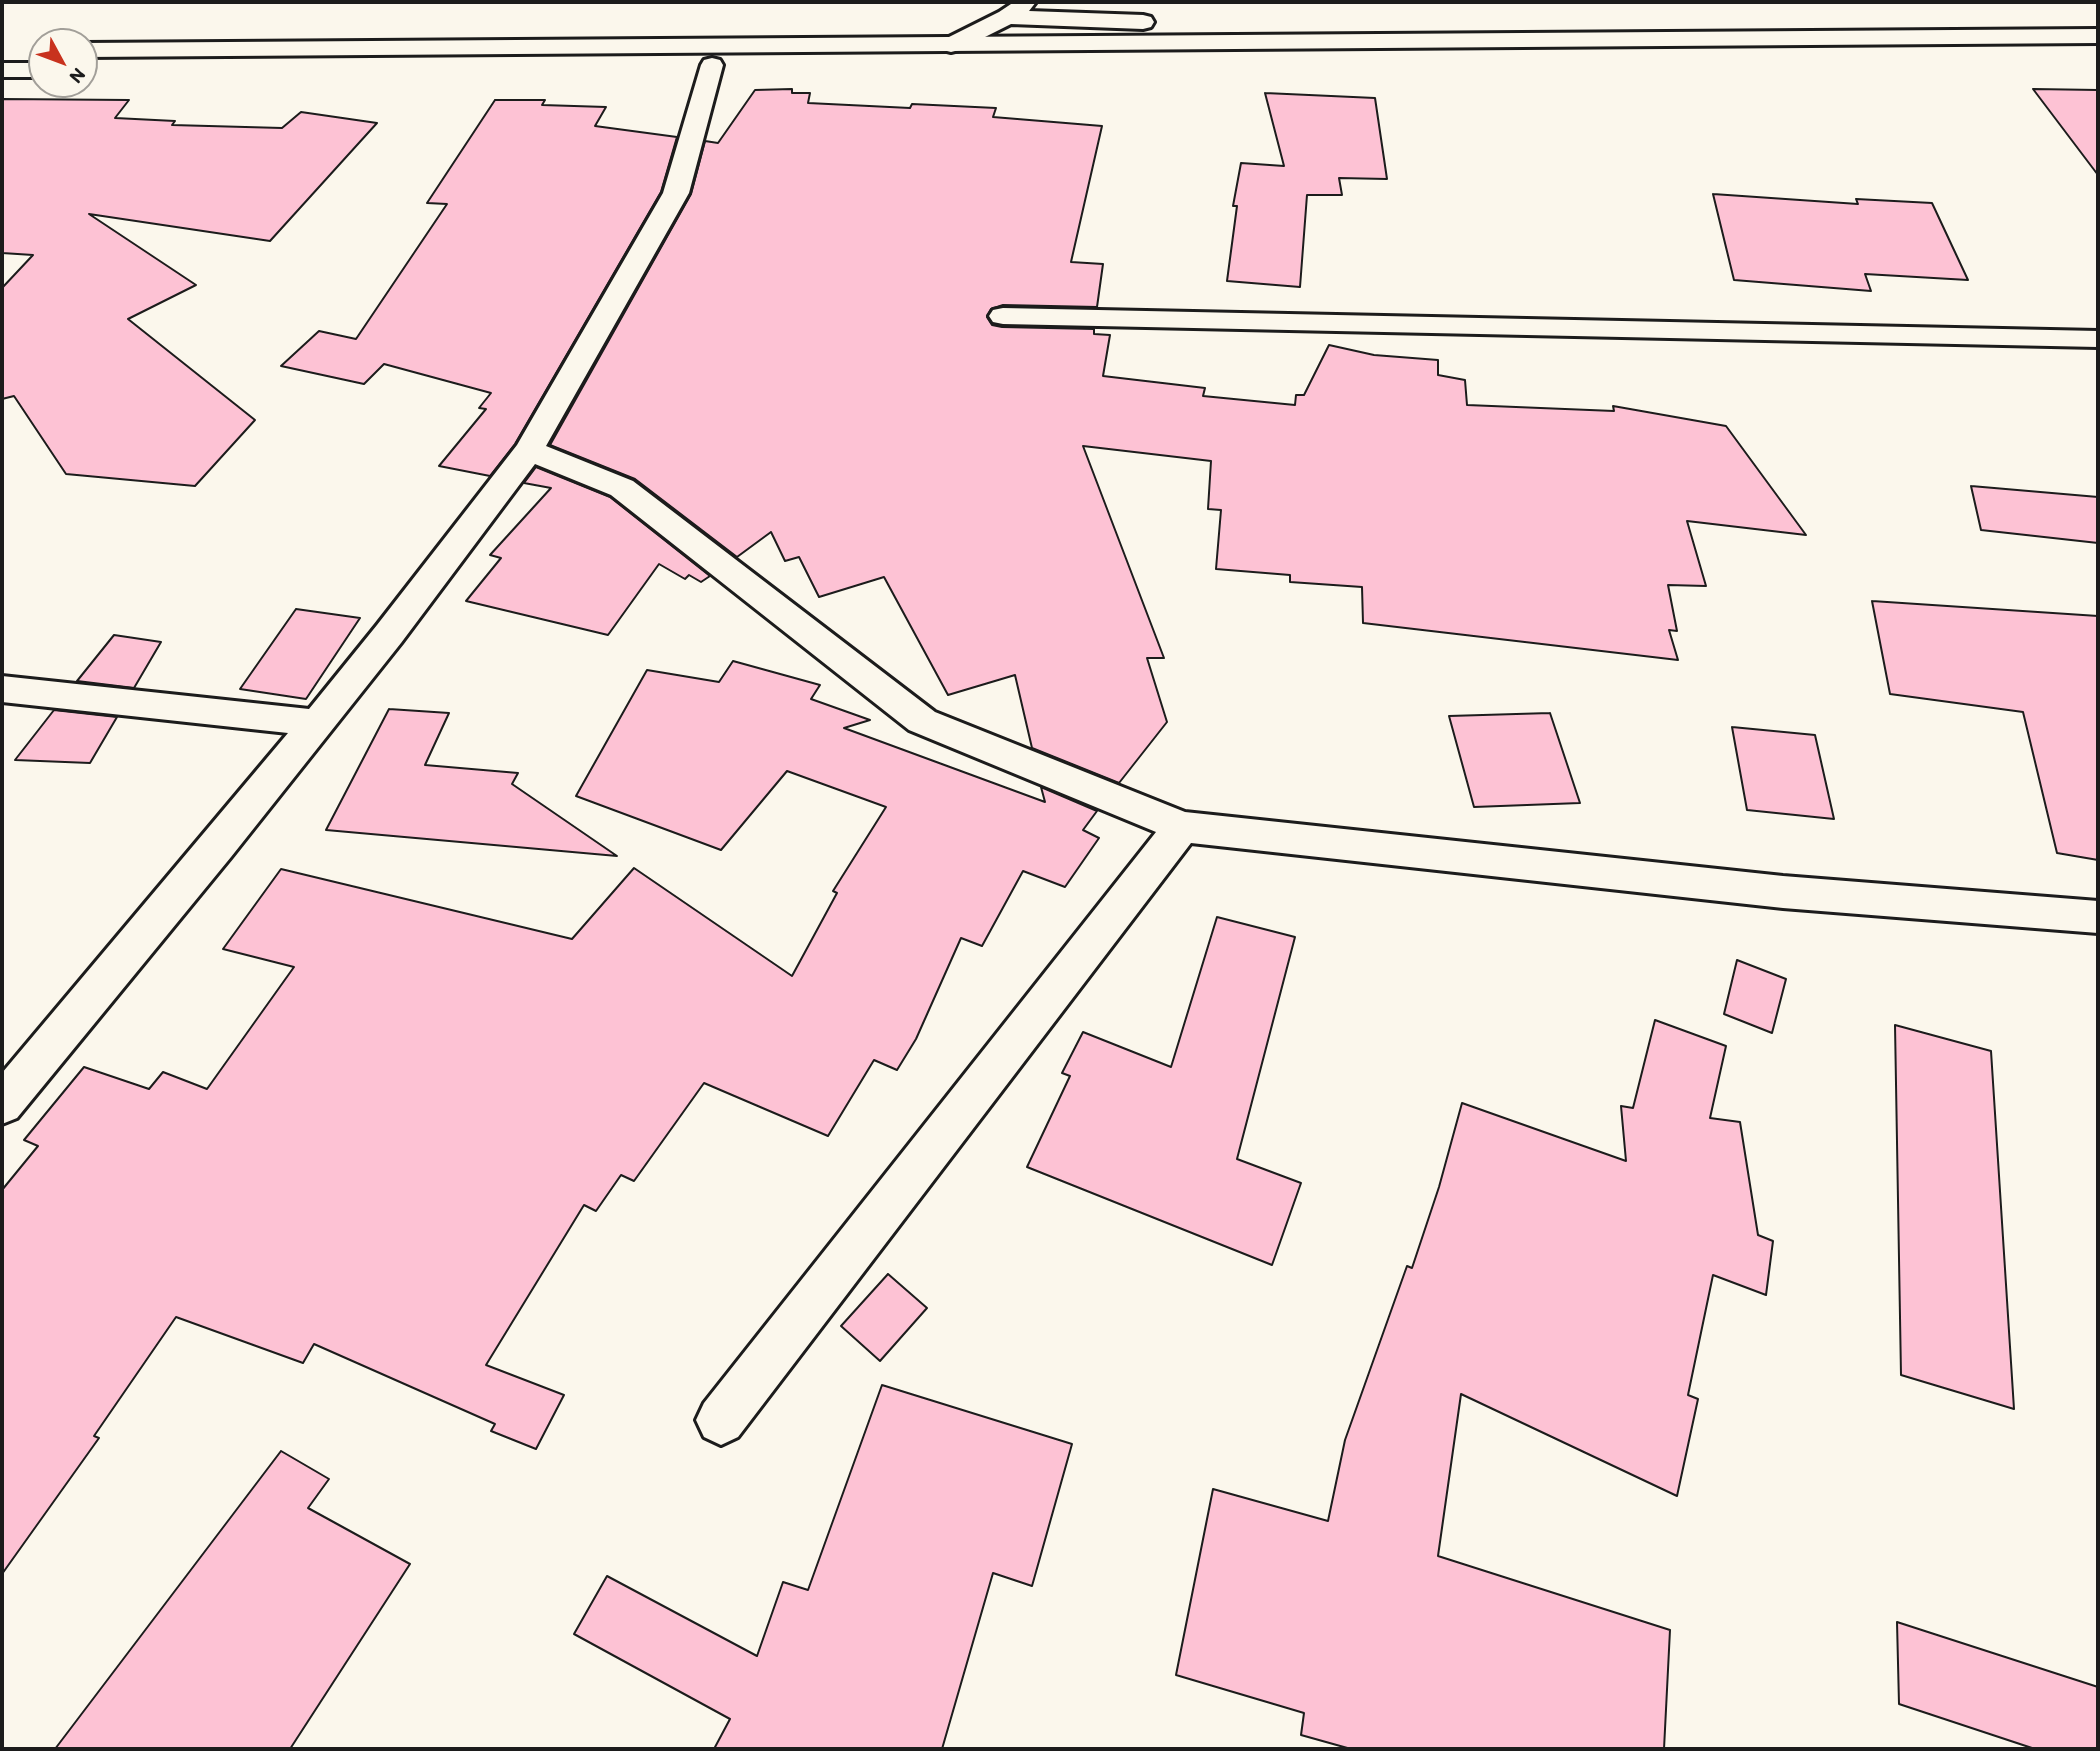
<!DOCTYPE html>
<style>
body{margin:0}
#map{position:relative;width:2100px;height:1751px;overflow:hidden;background:#fbf7ec;font-family:Itim,sans-serif}
canvas{display:block}
.frame{position:absolute;inset:0;border:4px solid #1c1c1c;pointer-events:none}
.north{position:absolute;left:28px;top:28px;width:70px;height:70px;box-sizing:border-box;background:#fbf7ec;border:2px solid #a29f99;border-radius:50%;rotate:131deg;font-size:19px;font-weight:700;line-height:28px;text-align:center;color:#1c1c1c}
.north::after{content:'';display:block;margin:auto;width:24px;height:32px;background:#c8321e;clip-path:polygon(50% 0,100% 100%,50% 72%,0 100%)}
</style>
<div id="map">
<canvas width="2100" height="1751"></canvas>
<div class="frame"></div>
<div class="north">N</div>
</div>
<script>
const ctx = document.querySelector('canvas').getContext('2d');
ctx.lineJoin = 'round';
function fillPath(path, color) {
  ctx.fillStyle = color;
  ctx.fill(path, 'evenodd');
}
function toPath(rows) {
  const path = new Path2D();
  for (const r of rows) {
    path.moveTo(r[0], r[1]);
    for (let i = 2; i < r.length; i += 2) path.lineTo(r[i], r[i + 1]);
  }
  return path;
}
function stroke(path, color, width, dash) {
  ctx.strokeStyle = color;
  ctx.lineWidth = width;
  ctx.lineCap = dash ? 'butt' : 'round';
  ctx.setLineDash(dash || []);
  ctx.stroke(path);
}
const building = toPath([
 [792,89,792,93,810,93,808,103,910,108,912,104,996,108,993,117,1102,126,1071,262,1103,264,1097,307,1003,305,991,309,987,317,992,325,1002,327,1094,329,1094,334,1110,335,1103,376,1205,388,1203,396,1295,405,1296,395,1304,395,1329,345,1374,355,1438,360,1438,375,1465,380,1467,405,1614,411,1613,406,1726,426,1806,535,1687,521,1706,586,1668,585,1677,631,1669,630,1678,660,1363,623,1362,587,1290,582,1290,575,1216,569,1221,510,1208,509,1211,461,1083,446,1164,658,1147,658,1167,722,1119,783,1032,748,1015,675,948,695,884,577,819,597,799,557,785,561,771,532,737,557,635,479,550,445,691,194,705,141,718,143,755,90,792,89],
 [2033,89,2098,90,2098,175,2033,89],
 [1265,93,1375,98,1387,179,1339,178,1342,195,1307,195,1300,287,1227,281,1237,206,1233,206,1241,163,1284,166,1265,93],
 [2,99,129,100,115,118,175,121,172,125,282,128,301,112,377,123,270,241,89,214,196,285,128,319,255,420,195,486,66,474,14,396,2,399,2,288,33,255,2,253,2,99],
 [495,100,545,100,542,105,606,107,595,126,677,137,661,192,515,444,490,476,439,466,486,409,479,408,491,393,384,364,364,384,281,366,319,331,356,339,447,204,427,203,495,100],
 [1713,194,1858,204,1856,199,1932,203,1968,280,1865,274,1871,291,1734,280,1713,194],
 [536,467,610,497,710,576,701,582,689,575,685,579,659,564,608,635,466,601,501,558,490,555,551,488,524,483,536,467],
 [1971,486,2098,497,2098,543,1981,530,1971,486],
 [1872,601,2098,616,2098,860,2057,853,2023,712,1890,694,1872,601],
 [296,609,360,618,306,699,240,689,296,609],
 [114,635,161,642,134,688,77,681,114,635],
 [733,661,820,685,811,699,870,720,844,728,1045,802,1041,787,1097,811,1083,830,1099,838,1065,887,1023,871,982,946,961,938,916,1039,897,1070,874,1060,828,1136,704,1083,634,1181,621,1175,596,1211,584,1205,486,1365,564,1395,536,1449,491,1431,495,1424,314,1344,303,1363,176,1317,94,1436,99,1438,2,1574,2,1190,38,1146,24,1140,84,1067,149,1089,163,1072,207,1089,294,967,223,949,281,869,572,939,634,868,792,976,837,893,833,891,886,807,787,771,721,850,576,796,647,670,719,682,733,661],
 [389,709,449,713,425,765,518,773,512,784,617,856,326,830,389,709],
 [54,710,117,717,90,763,15,760,54,710],
 [1550,713,1580,803,1474,807,1449,716,1550,713],
 [1732,727,1815,735,1834,819,1747,810,1732,727],
 [1217,917,1295,937,1237,1159,1301,1183,1272,1265,1027,1167,1070,1076,1062,1073,1083,1032,1171,1067,1217,917],
 [1737,960,1786,979,1772,1033,1724,1014,1737,960],
 [1655,1020,1726,1046,1710,1118,1740,1122,1758,1235,1773,1241,1766,1295,1713,1275,1688,1395,1698,1399,1677,1496,1461,1394,1438,1556,1670,1630,1664,1749,1351,1749,1301,1735,1304,1713,1176,1675,1213,1489,1328,1521,1345,1440,1407,1266,1412,1268,1439,1187,1462,1103,1626,1161,1621,1106,1633,1108,1655,1020],
 [1895,1025,1991,1051,2014,1409,1901,1375,1895,1025],
 [888,1274,927,1308,880,1361,841,1326,888,1274],
 [882,1385,1072,1444,1032,1586,993,1573,942,1749,714,1749,730,1719,574,1634,607,1576,757,1656,783,1582,808,1590,882,1385],
 [281,1451,329,1479,308,1508,410,1564,290,1749,55,1749,281,1451],
 [1897,1622,2098,1687,2098,1749,2035,1749,1899,1704,1897,1622]
]);
fillPath(building, '#fdc2d4');
stroke(building, '#1c1c1c', 2);
const street = toPath([
 [1014,2,1036,2,1029,11,1143,15,1151,17,1154,22,1151,27,1143,29,1011,24,959,50,951,52,943,50,940,45,943,40,999,12,1014,2],
 [712,58,720,60,723,65,689,193,546,446,633,481,935,712,1185,812,1783,876,2098,901,2098,933,1783,908,1191,843,738,1437,721,1445,704,1437,696,1420,704,1403,1156,832,909,730,611,495,535,464,401,643,231,857,17,1118,2,1124,2,1073,288,733,2,702,2,676,309,709,377,625,517,445,663,193,701,65,704,60,712,58],
 [1003,308,2098,331,2098,347,1003,324,993,322,989,316,993,310,1003,308]
]);
const secondary = toPath([
 [2098,29,2098,43,84,57,84,43,2098,29],
 [2,63,42,63,42,77,2,77,2,63]
]);
stroke(street, '#1c1c1c', 6);
stroke(secondary, '#1c1c1c', 6);
fillPath(street, '#fbf7ec');
fillPath(secondary, '#fbf7ec');
</script>
